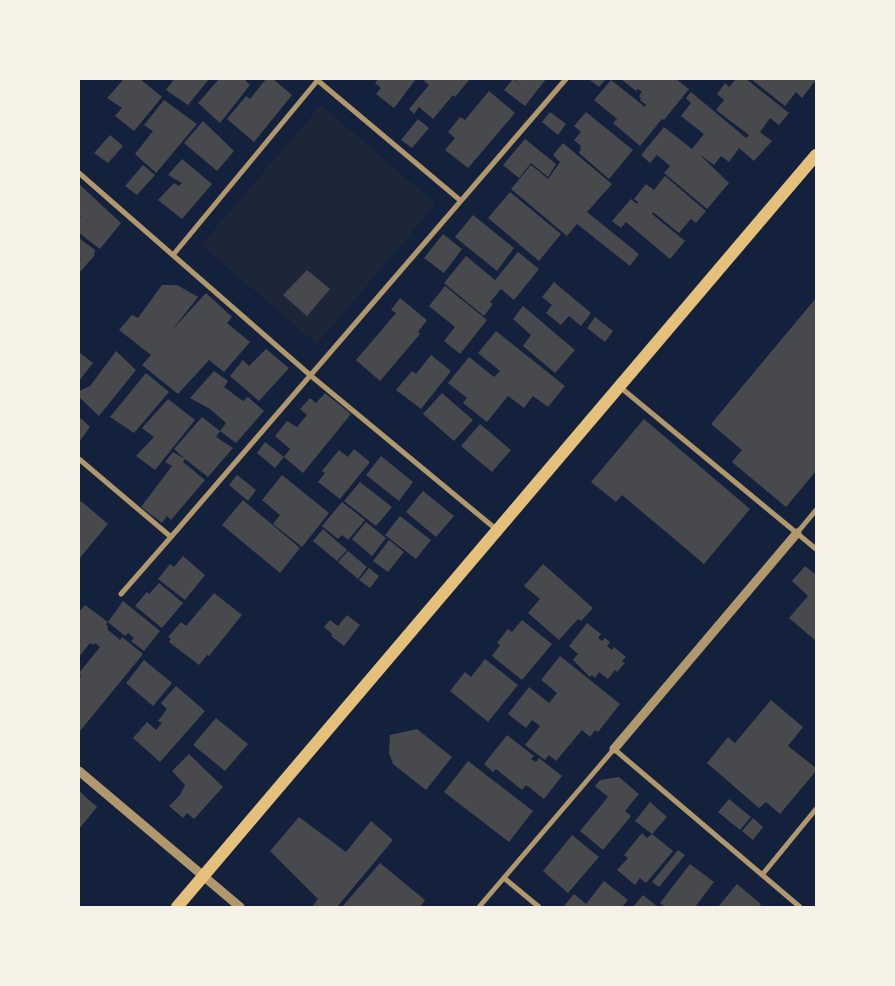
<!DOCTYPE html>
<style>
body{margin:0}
#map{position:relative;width:895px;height:986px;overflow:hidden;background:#14213d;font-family:Manrope,sans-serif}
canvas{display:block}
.frame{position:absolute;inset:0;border:80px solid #f6f1e7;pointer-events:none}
</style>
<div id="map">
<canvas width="895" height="986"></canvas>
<div class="frame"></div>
</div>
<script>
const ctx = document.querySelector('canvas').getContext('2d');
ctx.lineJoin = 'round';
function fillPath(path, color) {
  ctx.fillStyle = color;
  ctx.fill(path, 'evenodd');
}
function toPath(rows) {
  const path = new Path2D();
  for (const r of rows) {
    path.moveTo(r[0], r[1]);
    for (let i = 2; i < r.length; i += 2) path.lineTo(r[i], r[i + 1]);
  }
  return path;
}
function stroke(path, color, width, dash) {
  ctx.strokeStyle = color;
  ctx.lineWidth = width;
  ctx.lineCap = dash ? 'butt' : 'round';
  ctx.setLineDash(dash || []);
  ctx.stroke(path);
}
fillPath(toPath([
 [321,105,436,204,317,344,201,245]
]), '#1d2539');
fillPath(toPath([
 [124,79,140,79,162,97,134,131,115,116,122,108,107,98],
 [174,79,209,79,188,105,166,90],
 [219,79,244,79,250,85,220,123,198,103],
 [266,79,273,79,292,95,254,142,227,119,246,96,250,99],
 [378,79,416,79,394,108,376,94,381,88,375,83],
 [426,79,470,79,455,97,453,95,433,119,419,107,414,114,409,109,429,85,424,81],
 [513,79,523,87,514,79,546,79,525,106,504,90],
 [589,79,606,79,599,87],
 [621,79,676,79,689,89,664,120,662,119,640,146,613,123,617,119,594,100,611,80,645,107,646,105,640,100,641,98,639,96,642,92,638,89,636,91],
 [736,79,746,79,789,113,779,125,770,118,760,132,772,141,754,161,739,148,729,162,721,156,714,165,699,154,729,183,707,209,664,173,670,166,657,155,650,163,641,155,664,127,692,149,704,134,681,116,691,103,686,98,691,92,746,138,749,135,716,110,724,100,717,94,725,83,729,87],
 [751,79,816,79,816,80,802,98,796,92,785,106],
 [489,91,515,113,468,168,445,150,455,138,448,132,460,117,465,120],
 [164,100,197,124,156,173,135,154,153,131,144,125],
 [550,112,566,124,558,135,542,122],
 [586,112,633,150,609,179,579,153,581,149,580,148,581,146,574,140,581,132,574,126],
 [418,119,429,128,412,148,401,140],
 [203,121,234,151,217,171,184,143],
 [110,135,123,146,108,163,94,153],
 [525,139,556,164,548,177,531,163,519,178,503,165],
 [563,143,612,184,587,212,639,254,630,266,577,224,567,236,511,189,531,165,548,179,560,162,553,155],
 [182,159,212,184,182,219,158,200,174,183,179,186,182,183,168,175],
 [143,165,155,175,137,195,125,186],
 [665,176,706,211,696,223,691,219,679,233,653,212,652,214,685,241,670,259,626,222,621,228,612,221,631,199,637,204,638,202,634,199,646,184,654,190],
 [80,185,121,223,100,249,79,233,79,219,81,216,79,215,79,187],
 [510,192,561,234,539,261,488,218],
 [473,215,514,248,497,271,455,237],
 [443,234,462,249,444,273,424,258],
 [79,238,95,250,94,256,79,273],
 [518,252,539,269,514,300,501,289,490,302,493,304,484,316,444,283,466,256,495,280],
 [307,270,330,289,307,316,283,295],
 [554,282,591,313,581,326,569,316,561,325,546,313,552,305,542,297],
 [162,285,177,285,198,297,172,330,206,293,232,317,227,323,250,342,224,372,209,360,178,394,142,365,151,355,119,330,132,315,138,318],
 [445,286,487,320,460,354,444,341,455,327,429,306],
 [400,298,427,320,418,332,420,334,380,381,356,360,396,313,391,310],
 [816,298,816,471,786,507,732,462,742,450,711,424],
 [523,306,575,350,555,373,523,346,531,335,513,319],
 [595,317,613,331,605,342,587,328],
 [496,331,565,386,548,407,533,396,524,408,508,396,487,422,463,403,467,398,448,383,469,357,494,377,500,371,478,353],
 [266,349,289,368,259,401,230,376,243,360,249,366],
 [116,351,136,370,99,416,79,397,79,391,90,386],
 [79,352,93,363,79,381],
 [431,355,451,371,421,409,396,390,412,371,416,374],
 [214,371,228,381,224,387,243,401,248,397,264,411,236,443,220,431,226,423,210,409,190,398],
 [146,373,169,392,134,433,110,417],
 [325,393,351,414,303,473,284,457,290,449,275,436,287,421,297,427,307,415,300,409,310,398,316,403],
 [442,393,473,420,454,441,423,414],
 [168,399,195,420,155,470,136,456,154,437,142,428],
 [202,417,220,431,216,437,233,448,208,477,185,459,183,462,205,480,171,520,167,516,162,523,141,507,172,466,165,462,173,452,185,459,174,449],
 [81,418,90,427,79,442,79,421],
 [644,419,750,509,704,564,622,495,616,502,591,482],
 [480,424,511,450,492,472,461,446],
 [265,442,284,457,275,468,257,453],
 [354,449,370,462,340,499,318,482,325,473,322,471,339,450,348,457],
 [381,456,413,482,399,501,366,475],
 [237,475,256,490,248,501,229,485],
 [282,475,329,513,302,547,273,524,280,515,262,500],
 [360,482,392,507,376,526,344,501],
 [423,491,454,516,436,537,406,512],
 [243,500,300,548,280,573,222,525],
 [81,501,108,524,79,559,79,504],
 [342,502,365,520,348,540,342,535,338,539,322,526],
 [400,516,431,540,416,559,385,535],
 [366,522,386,538,372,556,352,539],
 [323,529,347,550,337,561,313,541],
 [389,540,404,552,388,572,373,561],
 [348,551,367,567,358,579,338,562],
 [183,556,205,575,185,600,158,579,170,564,174,567],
 [543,564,593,608,581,621,578,619,559,640,528,613,540,599,524,586],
 [805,566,816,575,816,641,789,618,808,596,792,581],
 [369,568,379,576,370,588,359,580],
 [159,583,183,603,162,628,135,606,147,592,149,594],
 [214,593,242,615,209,656,207,655,199,665,169,642,171,639,168,637,181,622,186,626],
 [123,601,160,631,144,651,131,641,134,638,128,633,125,636,108,622],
 [85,605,108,622,106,624,108,627,107,629,120,640,122,637,143,654,80,731,79,679,81,677,79,673,100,647,95,643,93,645,90,643,79,657,79,612],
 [347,615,360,625,344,646,331,636,332,634,324,627,330,620,338,626],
 [522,620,552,644,522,680,492,656,500,645,497,643,508,629,512,632],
 [587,623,601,634,598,638,602,641,605,638,610,642,607,646,612,650,614,647,626,657,622,661,625,663,617,672,615,670,608,679,599,672,595,678,592,675,590,677,573,660,578,654,569,646],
 [560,656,620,704,598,732,595,730,590,737,582,730,556,761,549,755,545,760,525,745,540,726,532,720,526,728,508,714,529,687,549,703,557,693,541,680],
 [485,659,518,685,488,722,450,691,465,672,471,677],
 [144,660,172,683,153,706,126,683],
 [176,686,205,711,160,762,133,738,147,722,156,730,162,723,158,721,167,709,161,703],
 [771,700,803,727,788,746,816,768,816,771,780,814,766,802,759,808,707,763,728,737,735,743],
 [216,718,248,744,225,771,193,745],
 [417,729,452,757,426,790,393,764,389,753,390,735],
 [507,735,534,756,531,759,536,762,539,758,562,776,544,799,526,785,522,790,496,769,493,772,484,764],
 [189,754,223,787,194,819,187,813,183,818,169,806,180,795,185,785,172,771],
 [468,761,533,811,509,842,444,792],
 [619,777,639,794,625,811,631,816,603,850,580,831,608,797,595,786,600,780],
 [79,791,97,807,79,829],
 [729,799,751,817,740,830,718,812],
 [650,802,667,817,652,834,635,821],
 [299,817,346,852,371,821,393,840,337,907,312,907,318,899,270,851],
 [753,818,763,827,753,840,742,831],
 [642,833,647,838,652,834,673,851,646,883,640,878,635,885,617,870,628,858,624,855],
 [572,835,599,857,568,893,543,871],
 [678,850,685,855,659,887,652,882],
 [380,863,425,900,420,907,342,907],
 [690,864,714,882,695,907,665,907,660,903],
 [604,881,628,900,622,907,563,907,574,894,586,904],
 [737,884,761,904,759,907,718,907],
 [643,895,658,907,633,907]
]), '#48494c');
stroke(toPath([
 [316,79,461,201],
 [79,173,310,375,497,530],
 [173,255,317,81],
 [620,387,816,549],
 [79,459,171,537,566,79],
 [797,533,816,510],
 [121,594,171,537],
 [762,875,816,809],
 [504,878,539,907],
 [479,907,614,749,800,907]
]), '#b1986c', 5);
stroke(toPath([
 [614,749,797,533],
 [79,771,240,907]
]), '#b1986c', 9);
stroke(toPath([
 [177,907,816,155]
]), '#e5c07b', 12);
</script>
